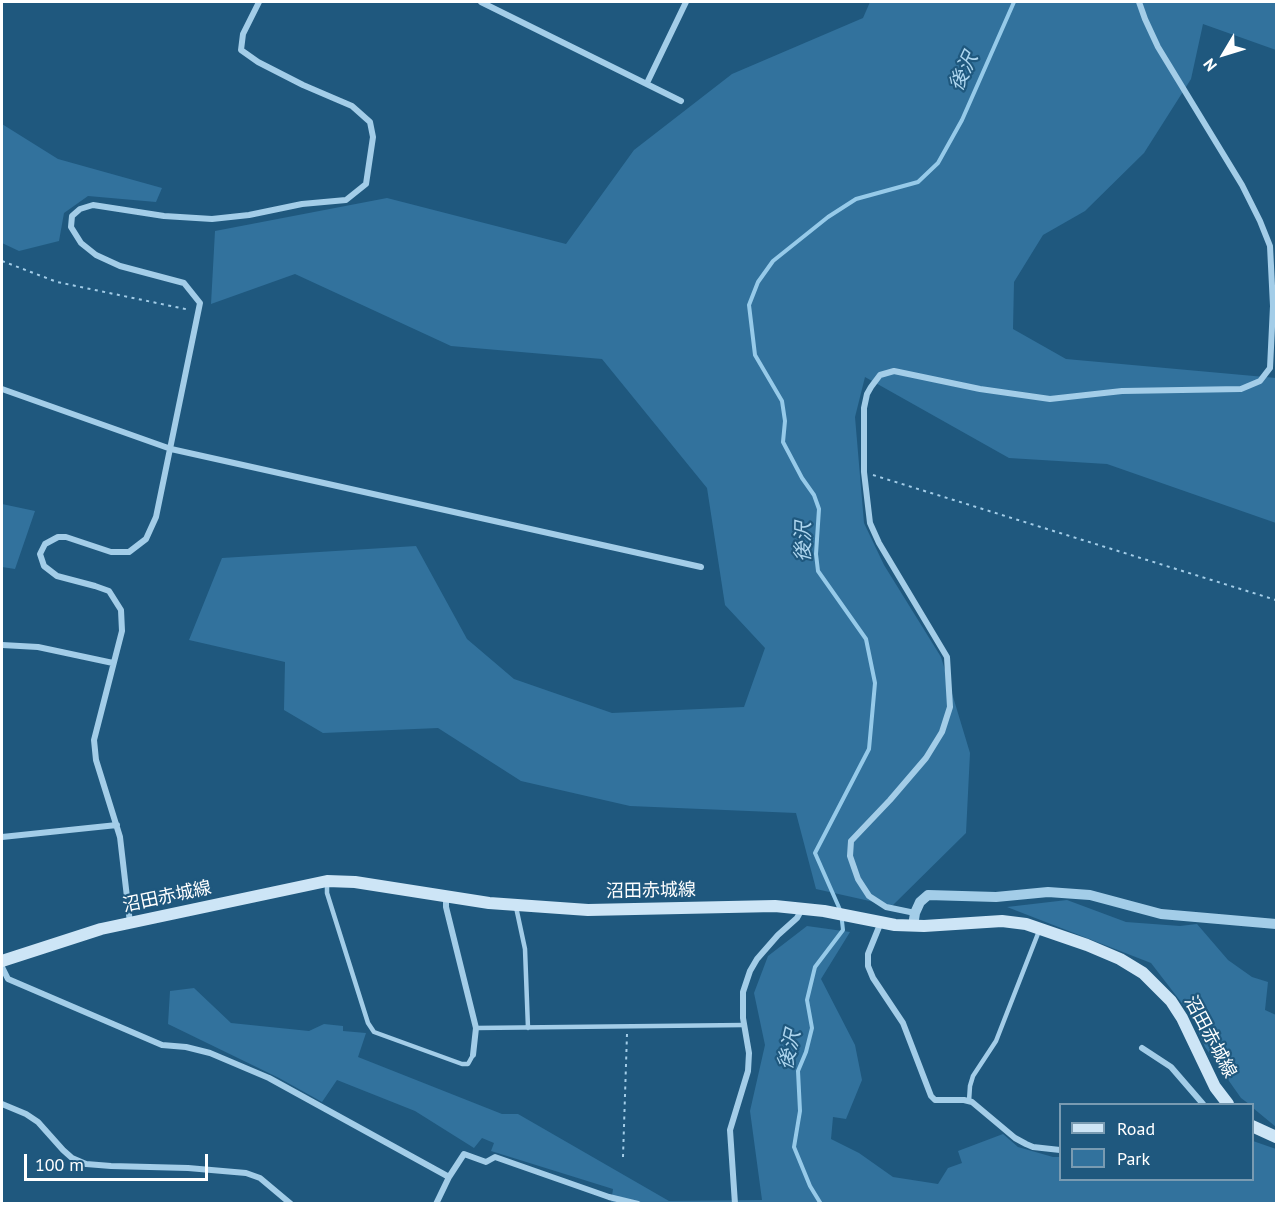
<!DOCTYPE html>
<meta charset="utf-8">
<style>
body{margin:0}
#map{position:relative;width:1278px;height:1205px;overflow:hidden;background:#1f587e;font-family:"PT Sans",sans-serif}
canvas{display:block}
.frame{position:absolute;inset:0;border:3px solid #fff;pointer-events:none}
.legend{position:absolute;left:1059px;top:1103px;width:195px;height:78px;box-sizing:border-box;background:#1f587e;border:2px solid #799bb2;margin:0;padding:8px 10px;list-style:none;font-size:18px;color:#fff}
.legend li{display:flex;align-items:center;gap:12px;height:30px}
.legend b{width:30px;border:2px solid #799bb2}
.north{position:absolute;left:1194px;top:24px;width:60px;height:60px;-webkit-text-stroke:4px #1f587e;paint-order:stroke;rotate:232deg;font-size:16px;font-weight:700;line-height:24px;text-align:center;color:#fff}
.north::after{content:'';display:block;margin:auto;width:21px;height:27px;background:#fff;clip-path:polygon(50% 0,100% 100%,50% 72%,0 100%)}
.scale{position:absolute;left:24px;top:1154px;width:184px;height:27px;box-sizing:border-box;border:3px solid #fff;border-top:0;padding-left:8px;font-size:18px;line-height:21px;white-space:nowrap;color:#fff;-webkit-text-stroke:4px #1f587e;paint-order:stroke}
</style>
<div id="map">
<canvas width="1278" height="1205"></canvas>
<div class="frame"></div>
<ul class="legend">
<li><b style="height:8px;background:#cde5f6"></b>Road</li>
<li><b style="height:16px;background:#32729d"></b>Park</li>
</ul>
<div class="north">N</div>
<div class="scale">100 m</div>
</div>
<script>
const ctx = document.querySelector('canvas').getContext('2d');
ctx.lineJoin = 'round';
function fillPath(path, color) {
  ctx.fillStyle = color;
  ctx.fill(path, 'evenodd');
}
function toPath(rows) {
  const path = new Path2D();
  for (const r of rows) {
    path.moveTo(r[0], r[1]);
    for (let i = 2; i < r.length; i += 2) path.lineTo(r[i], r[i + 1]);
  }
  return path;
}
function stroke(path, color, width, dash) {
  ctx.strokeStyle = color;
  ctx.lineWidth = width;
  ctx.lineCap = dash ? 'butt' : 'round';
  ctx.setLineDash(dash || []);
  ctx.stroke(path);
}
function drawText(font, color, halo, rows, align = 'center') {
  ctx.font = font + ' "PT Sans","Noto Sans JP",sans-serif';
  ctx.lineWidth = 4.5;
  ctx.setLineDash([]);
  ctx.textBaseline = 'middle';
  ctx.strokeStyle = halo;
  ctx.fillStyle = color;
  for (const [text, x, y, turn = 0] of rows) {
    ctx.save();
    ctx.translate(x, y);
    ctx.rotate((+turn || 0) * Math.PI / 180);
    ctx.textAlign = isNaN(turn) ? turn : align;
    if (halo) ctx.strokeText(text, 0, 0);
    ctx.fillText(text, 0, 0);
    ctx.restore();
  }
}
fillPath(toPath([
 [870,2,1276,2,1276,50,1203,24,1191,79,1144,153,1085,211,1043,235,1014,282,1013,329,1066,359,1276,378,1276,523,1107,464,1009,458,865,377,855,417,864,523,884,565,941,657,970,753,966,833,892,906,816,889,796,813,630,806,521,781,438,728,323,733,284,710,285,662,189,640,222,558,416,546,467,639,514,679,612,713,744,707,765,648,725,605,707,488,602,359,451,346,295,274,211,304,215,231,387,198,566,244,634,150,732,74,863,18],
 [2,124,58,159,162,188,156,202,88,196,64,213,59,241,19,251,2,243],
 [2,504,35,511,15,569,2,567],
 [1067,900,1126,922,1180,926,1197,924,1228,960,1252,977,1268,982,1265,1010,1276,1015,1276,1127,1253,1108,1252,1104,1249,1104,1241,1098,1205,1047,1191,1015,1151,963,1007,907],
 [807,926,850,932,821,979,855,1045,862,1080,846,1119,833,1117,831,1139,859,1153,893,1177,938,1184,948,1168,962,1163,958,1151,1003,1134,1018,1147,1053,1157,1060,1157,1060,1180,1252,1180,1253,1141,1276,1149,1276,1203,611,1203,613,1189,491,1151,494,1143,482,1138,474,1148,415,1111,337,1080,322,1102,279,1078,168,1024,170,991,194,988,231,1023,309,1031,324,1024,343,1026,343,1031,366,1033,358,1057,502,1114,518,1114,669,1201,762,1200,750,1111,765,1045,754,993,768,956]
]), '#32729d');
stroke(toPath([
 [821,1204,810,1186,794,1147,800,1111,798,1071,806,1052,812,1028,807,1000,815,967,843,930,841,912,815,853,869,749,875,683,866,639,818,571,816,554,819,509,814,495,802,478,783,442,785,421,782,401,755,355,749,305,758,282,773,261,828,217,856,199,918,182,938,163,962,120,1014,2]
]), '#96cae9', 4);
stroke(toPath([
 [2,261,57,282,190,310],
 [873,475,1276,600],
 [623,1157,627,1034]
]), '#a3cde8', 2, [3, 4.5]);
stroke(toPath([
 [327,883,327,893,368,1023,374,1032,462,1064,468,1064,473,1055],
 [516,907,525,949,528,1028],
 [476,1028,744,1025],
 [969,1101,970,1086,973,1076,996,1041,1039,931]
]), '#a3cde8', 4.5);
stroke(toPath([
 [481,2,681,101],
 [647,83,686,2],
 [2,389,171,449,701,567],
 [2,645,38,647,113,663],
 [2,837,117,825],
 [446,897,446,907,476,1028,473,1055],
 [915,913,886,907,869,896,858,879,850,856,851,841,890,800,926,758,942,732,950,707,947,657,879,543,870,523,864,472,864,408,867,394,871,387,880,375,894,371,980,389,1050,399,1122,391,1241,389,1260,381,1270,368,1273,306,1270,246,1260,221,1242,185,1158,47,1145,19,1139,2],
 [881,922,868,954,868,966,873,978,903,1023,931,1096,935,1100,964,1100,972,1102,1015,1138,1026,1144,1033,1147,1060,1150],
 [130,923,120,837,96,760,94,740,122,631,121,610,109,591,95,586,57,576,44,566,40,554,45,544,58,537,66,537,111,552,129,552,146,539,156,517,200,303,184,283,120,266,96,255,81,243,71,227,72,216,80,209,93,205,164,216,212,219,249,215,302,204,346,200,366,184,373,137,370,122,352,106,303,85,258,62,241,50,243,34,259,2],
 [2,967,8,979,162,1045,186,1047,210,1053,269,1078,449,1177],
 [1142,1048,1171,1067,1203,1104],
 [2,1104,26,1114,38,1122,63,1150,72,1158,86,1164,111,1166,188,1168,246,1173,260,1178,291,1204],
 [436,1204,449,1177,464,1154,486,1162,495,1157,609,1197,638,1204],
 [735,1204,730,1130,748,1071,749,1053,743,1018,743,992,750,971,757,959,778,935,797,918,802,909]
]), '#a3cde8', 6);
stroke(toPath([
 [913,926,915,913,920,902,928,895,996,897,1048,892,1090,895,1161,914,1276,924]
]), '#a3cde8', 10);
stroke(toPath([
 [2,961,101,929,327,881,355,882,489,903,588,910,775,906,824,911,895,925,924,926,1002,921,1026,924,1087,945,1120,959,1143,973,1171,1001,1182,1018,1215,1087,1228,1104],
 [1252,1126,1276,1137]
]), '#cde5f6', 12);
drawText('18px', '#fff', '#1f587e', [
 ["沼田赤城線",651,891,-1],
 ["沼田赤城線",167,897,-12],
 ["沼田赤城線",1210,1037,62]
]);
drawText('italic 20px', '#aed6ef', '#1f587e', [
 ["後沢",964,72,-65],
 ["後沢",804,542,-89],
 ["後沢",790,1050,-77]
]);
</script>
